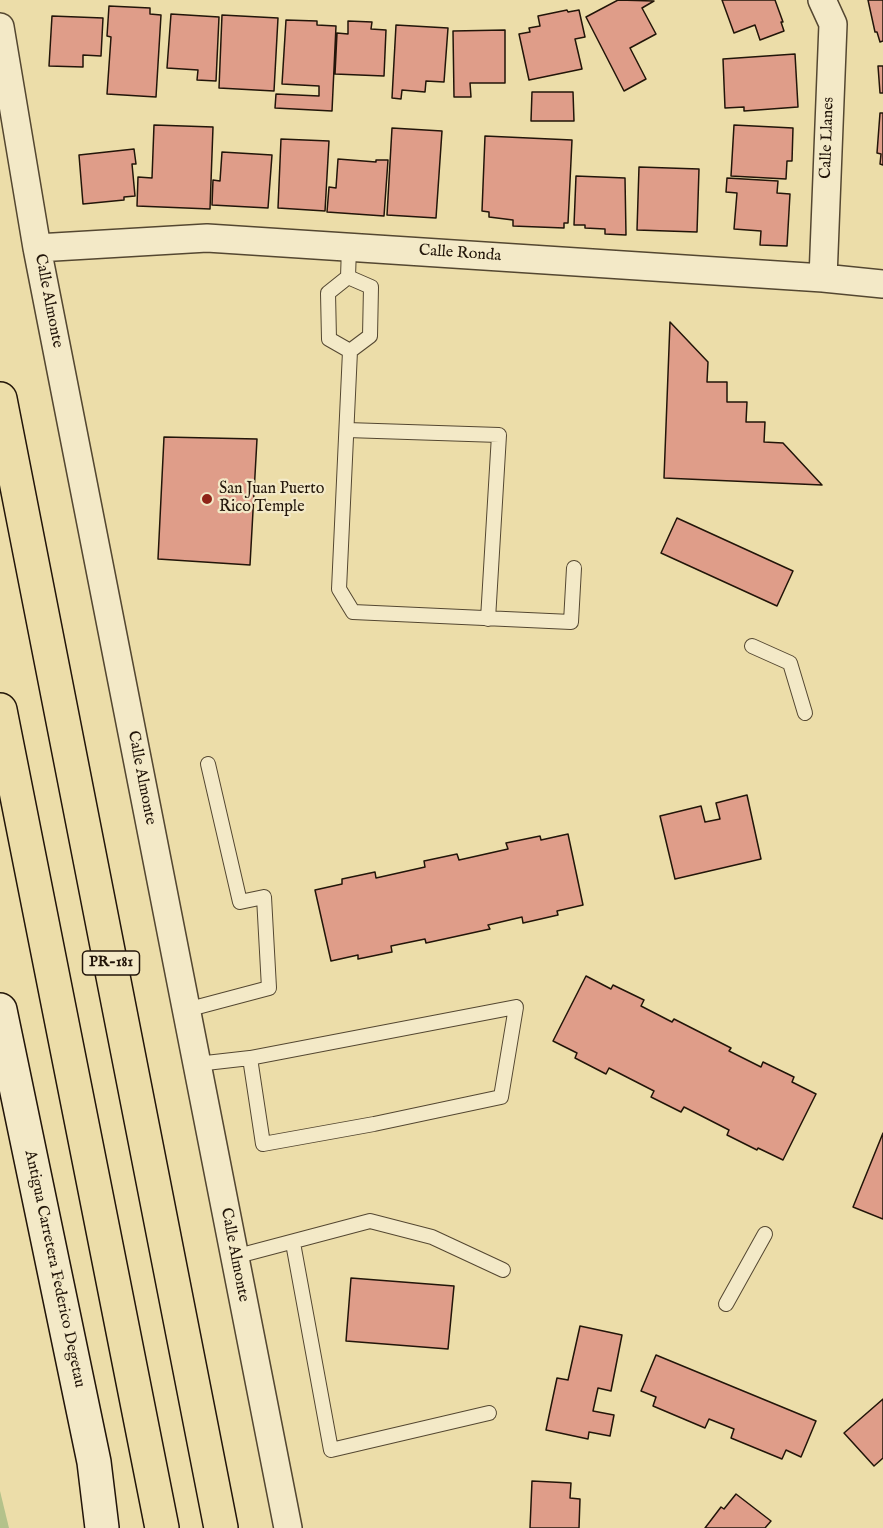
<!DOCTYPE html>
<html>
<head>
<meta charset="utf-8">
<style>
	body { margin:0 }
	canvas { display:block; background:#ecdda9 }
</style>
</head>
<body>
<canvas width="883" height="1528"></canvas>
<script>
const c = document.querySelector('canvas').getContext('2d');
c.lineJoin = 'round';
function fill(path, color) {
  c.fillStyle = color;
  c.fill(path, 'evenodd');
}
function stroke(path, color, width, dash) {
  c.strokeStyle = color;
  c.lineWidth = width;
  c.lineCap = dash ? 'butt' : 'round';
  c.setLineDash(dash || []);
  c.stroke(path);
}
function write(font, color, halo, rows, align = 'center') {
  c.font = font + ' "IM FELL English",serif';
  c.lineWidth = 4.5;
  c.setLineDash([]);
  c.textBaseline = 'middle';
  c.strokeStyle = halo;
  c.fillStyle = color;
  for (const [text, x, y, turn = 0] of rows) {
    c.save();
    c.translate(x, y);
    c.rotate((+turn || 0) * Math.PI / 180);
    c.textAlign = isNaN(turn) ? turn : align;
    if (halo) c.strokeText(text, 0, 0);
    c.fillText(text, 0, 0);
    c.restore();
  }
}
fill(new Path2D(`
	M0,1491L9,1528H0Z`), '#b4c28b');
const building = new Path2D(`
	M618,0L654,1L642,8L656,34L630,48L646,79L624,91L586,17Z
	M722,0H775L783,22H781L784,31L760,40L755,25L734,33Z
	M868,0H883V41L880,42L877,32H875Z
	M109,6L150,8V14L161,15L156,97L107,94L111,37L107,36Z
	M567,10L568,12L579,10L585,37L575,39L582,69L529,80L519,34L530,32L529,28L540,26L538,16Z
	M171,14L219,17L216,81L197,80L198,70L167,68Z
	M222,15L278,18L274,91L219,88Z
	M52,16L103,18L101,56L83,55V67L49,66Z
	M286,20L317,21V25L336,26L332,111L275,108L276,94L319,96V86L282,84Z
	M348,21L372,22L371,29L386,30L384,76L335,74L337,33L348,34Z
	M396,25L448,28L444,82L426,81L425,92L402,90L401,99L392,98Z
	M505,30V83H470L471,97H454L453,31Z
	M795,54L798,107L744,111V107L725,108L723,59Z
	M878,66H883V93H880Z
	M532,92H573L574,121H531Z
	M880,113H883V165L880,164L881,154L877,153Z
	M154,125L213,127L210,209L137,206L138,177L152,178Z
	M734,125L793,128L792,161H787L786,179L731,176Z
	M392,128L442,131L436,218L387,215Z
	M485,136L572,140L568,223H564V228L513,226V220L489,217V212L482,211Z
	M281,139L329,141L325,211L278,208Z
	M134,149L136,164H132L135,196L124,197V200L83,204L79,155Z
	M222,152L272,155L268,208L212,205L213,180L220,181Z
	M338,159L376,162V160H388L384,216L327,212L329,187L336,188Z
	M639,167L699,169L697,232L637,230Z
	M576,176L625,178L626,235L605,234V229L585,228V225H574Z
	M727,178L778,181L777,193L790,194L787,246L760,245L761,231L734,229L737,193L726,192Z
	M670,322L708,362L707,382H727V402H747L746,422H765L764,442L783,443L822,485L664,478Z
	M164,437L257,439L250,565L158,559Z
	M677,518L793,571L777,606L661,553Z
	M747,795L761,859L675,879L660,816L701,806L705,822L720,819L716,803Z
	M568,834L583,905L557,911L558,915L523,923L522,917L488,925L490,929L426,943L425,939L391,946L392,952L358,959V955L331,961L315,890L342,884V879L375,872L376,878L425,867L424,861L457,854L459,860L508,849L506,843L540,836L541,840Z
	M586,976L611,989L613,985L644,1000L641,1006L672,1022L674,1019L731,1048L729,1051L761,1067L763,1062L794,1077L792,1082L816,1094L783,1160L758,1148L757,1150L727,1135L729,1130L684,1107L681,1112L651,1097L654,1091L609,1068L606,1074L575,1058L577,1053L553,1041Z
	M883,1133V1219L853,1207Z
	M351,1278L454,1286L448,1349L346,1341Z
	M580,1326L622,1335L611,1391L598,1388L593,1411L614,1415L610,1436L589,1432L588,1439L546,1430L557,1378L568,1380Z
	M656,1355L816,1421L801,1457L786,1450L782,1459L731,1438L734,1429L709,1419L705,1428L653,1406L656,1397L641,1391Z
	M883,1399V1458L874,1466L844,1433Z
	M532,1481L571,1483L570,1498L580,1499L579,1528H530Z
	M736,1494L771,1521L765,1528H705L721,1507L724,1509Z`);
fill(building, '#df9d89');
stroke(building, '#221509', 1.5);
const lane = new Path2D(`
	M349,247L348,277L328,293L329,339L350,351
	M348,277L371,287L370,336L350,351
	M350,351L339,589L353,612L571,622L574,568
	M347,430L499,435L488,619
	M752,646L790,663L805,713
	M186,1010L269,988L264,897L240,902L208,764
	M197,1064L250,1058L263,1144L374,1124L501,1097L516,1007L250,1058
	M293,1243L331,1450L489,1413
	M234,1257L370,1221L432,1237L503,1270
	M726,1304L765,1234`);
const street = new Path2D(`
	M822,0L833,24L823,278
	M0,27L37,248L288,1528
	M37,248L207,238L823,278L883,284`);
const secondary = new Path2D(`
	M0,1010L94,1462L102,1528`);
const highway = new Path2D(`
	M0,399L221,1528
	M0,710L162,1528`);
stroke(lane, '#544731', 16);
stroke(street, '#544731', 30);
stroke(secondary, '#221509', 36);
stroke(highway, '#221509', 36);
stroke(lane, '#f3e9c7', 14);
stroke(street, '#f3e9c7', 27);
stroke(secondary, '#f3e9c7', 33);
stroke(highway, '#ecdda9', 33);
for (const [x, y, r, color] of [
	[207,499,6,"#8f2418"]
]) {
  const dot = new Path2D();
  dot.arc(x, y, r, 0, 2 * Math.PI);
  c.fillStyle = color;
  c.fill(dot);
  stroke(dot, '#f3e9c7', 2);
}
for (const [x, y, w] of [
	[111,963,57]
]) {
  const box = new Path2D();
  box.roundRect(x - w / 2, y - 12, w, 24, 4.5);
  c.fillStyle = '#f3e9c7';
  c.fill(box);
  stroke(box, '#221509', 1.5);
}
write('bold 15px', '#221509', null, [
	["PR-181",111,963]
]);
write('16px', '#221509', '#f3e9c7', [
	["Calle Llanes",828,138,-88],
	["Calle Ronda",460,254,4],
	["Calle Almonte",48,301,79],
	["Calle Almonte",141,778,79],
	["Calle Almonte",234,1255,79],
	["Antigua Carretera Federico Degetau",54,1269,78]
]);
write('16px', '#221509', '#f3e9c7', [
	["San Juan Puerto",219,490],
	["Rico Temple",219,508]
], 'left');
</script>
</body>
</html>
